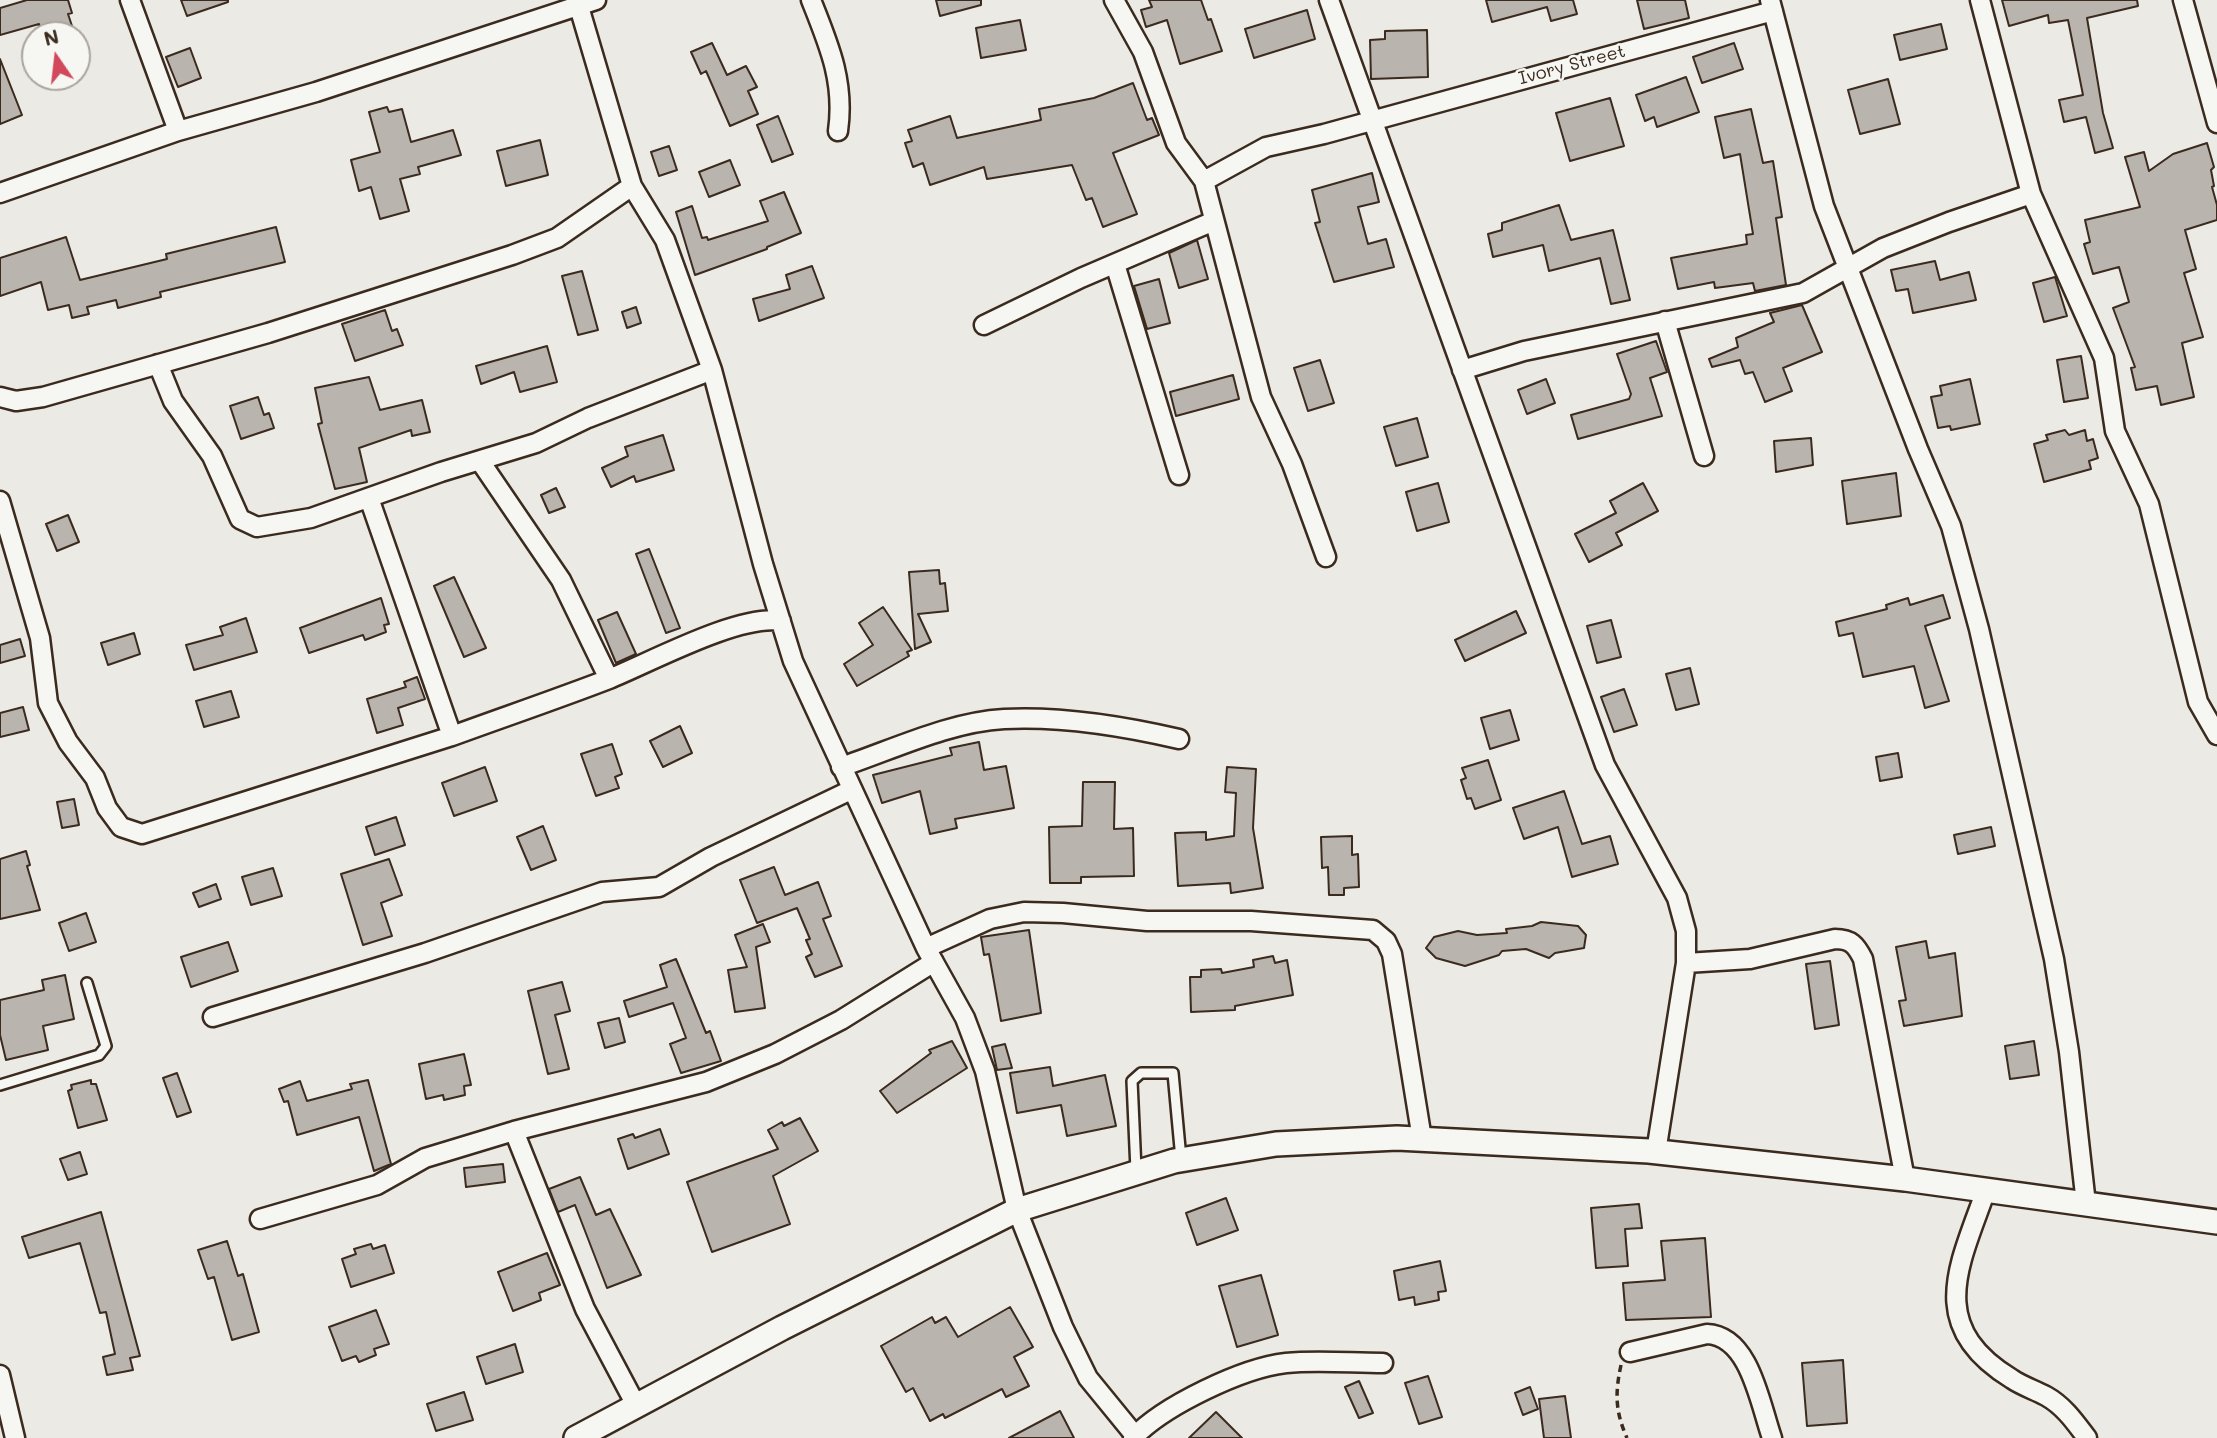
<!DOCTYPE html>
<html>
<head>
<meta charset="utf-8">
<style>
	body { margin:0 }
	#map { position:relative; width:2217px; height:1438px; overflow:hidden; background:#ebeae5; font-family:Mali,sans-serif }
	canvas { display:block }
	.north { position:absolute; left:21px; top:21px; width:70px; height:70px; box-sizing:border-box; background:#f6f6f2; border:2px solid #aba49d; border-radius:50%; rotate:346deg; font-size:19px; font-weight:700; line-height:28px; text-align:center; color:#3b2a1e }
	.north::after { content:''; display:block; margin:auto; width:24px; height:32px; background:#d1495b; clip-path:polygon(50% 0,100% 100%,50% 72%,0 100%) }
</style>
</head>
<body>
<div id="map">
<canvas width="2217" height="1438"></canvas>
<div class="north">N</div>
</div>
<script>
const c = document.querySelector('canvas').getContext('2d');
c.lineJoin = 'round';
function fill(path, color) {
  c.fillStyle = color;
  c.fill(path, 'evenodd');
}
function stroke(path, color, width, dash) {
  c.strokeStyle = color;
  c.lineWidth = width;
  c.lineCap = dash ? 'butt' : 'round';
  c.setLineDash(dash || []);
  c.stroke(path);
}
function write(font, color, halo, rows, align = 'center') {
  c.font = font + ' Mali,sans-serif';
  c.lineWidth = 5;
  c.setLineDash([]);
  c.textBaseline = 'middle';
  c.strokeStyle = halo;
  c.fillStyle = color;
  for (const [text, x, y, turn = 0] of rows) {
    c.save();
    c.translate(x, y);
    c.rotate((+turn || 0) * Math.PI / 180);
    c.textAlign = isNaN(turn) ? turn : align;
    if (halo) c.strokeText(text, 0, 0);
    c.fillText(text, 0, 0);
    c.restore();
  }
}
const building = new Path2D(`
	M27,0H68L72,13L68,14L75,35H42L39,24L0,35V8Z
	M181,0H228V2L187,16Z
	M936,0H981V5L940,16Z
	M1149,0H1201L1208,20L1211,19L1222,51L1180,64L1167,20L1146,27L1141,10L1152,7Z
	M1486,0H1573L1577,14L1551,21L1547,7L1492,22Z
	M1637,0H1685L1689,18L1644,29Z
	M2002,0H2137L2138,6L2087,18L2103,113L2113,148L2095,153L2086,117L2064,122L2059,100L2083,95L2068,20L2049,23L2048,15L2009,26Z
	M1307,10L1315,39L1254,58L1245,29Z
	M1020,20L1026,50L981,58L976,28Z
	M1941,24L1947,49L1900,60L1894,35Z
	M1427,30L1428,77L1371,79L1370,40L1385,39V31Z
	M712,43L727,75L746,66L757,87L748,91L758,114L730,126L706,71L701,74L691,52Z
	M1734,43L1743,69L1702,83L1693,57Z
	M190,48L201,78L178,87L166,57Z
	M0,59L22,115L0,124Z
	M1686,77L1699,112L1657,127L1654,117L1645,121L1636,95Z
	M1888,79L1900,124L1860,134L1848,90Z
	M1133,83L1147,120L1152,118L1159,135L1113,153L1137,214L1103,227L1092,198L1086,200L1072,165L987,179L984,167L930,185L923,163L913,167L905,143L912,141L908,130L950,116L957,138L1041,120L1039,109L1094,98Z
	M1610,98L1624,146L1570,161L1556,113Z
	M387,107L389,112L402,109L411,142L453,130L461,155L418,167L420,174L400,179L409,211L380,219L371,187L359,191L351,160L380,152L369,112Z
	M1751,109L1763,163L1773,161L1782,217L1776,218L1786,285L1755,291L1753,283L1715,288L1714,282L1678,289L1671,258L1747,244L1746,235L1753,234L1740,154L1724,158L1715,117Z
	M778,116L793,154L772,162L757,125Z
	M540,140L548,175L506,186L497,151Z
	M2207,143L2214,167L2211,170L2214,186L2212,187L2217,205V220L2185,230L2196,269L2184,273L2203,337L2182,343L2194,397L2161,405L2157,386L2136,390L2131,368L2135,367L2113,308L2129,302L2119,267L2093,274L2084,244L2090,242L2085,220L2140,207L2125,157L2144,152L2149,171L2173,154Z
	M669,146L677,170L659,176L651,152Z
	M730,160L740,185L709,197L699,172Z
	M1372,173L1379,202L1358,207L1368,244L1386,239L1394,267L1334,282L1315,223L1320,222L1312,190Z
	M784,192L801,233L767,247V249L695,275L676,212L692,206L702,238L707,237L708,240L768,221L760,201Z
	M1559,205L1571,240L1613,230L1630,300L1611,304L1600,258L1549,271L1543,245L1493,257L1488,234L1502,230V223Z
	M276,227L285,262L160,292L161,297L118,308L116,300L87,307L89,314L72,318L69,305L48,310L41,282L0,296V258L66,237L80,280L167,259L166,254Z
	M1197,240L1208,279L1179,288L1169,253Z
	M1935,261L1940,280L1969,272L1976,300L1913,313L1908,289L1896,291L1891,270Z
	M812,266L824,298L759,321L753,299L790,289L786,275Z
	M582,271L598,330L578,335L562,276Z
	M2055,277L2067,316L2044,322L2033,283Z
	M1159,279L1170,323L1147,329L1134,286Z
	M1802,305L1822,352L1783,368L1792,391L1765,402L1753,372L1745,374L1740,360L1712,367L1709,359L1738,347L1736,338L1774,322L1770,313Z
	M636,307L641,323L627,328L622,312Z
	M385,310L392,331L397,329L403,345L355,361L342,324Z
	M1656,341L1667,372L1650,378L1662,416L1578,439L1571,415L1629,399L1631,394L1617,354Z
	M547,346L557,382L520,392L514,372L481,384L476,366Z
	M2081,356L2088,398L2064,402L2057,360Z
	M1320,360L1334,403L1308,411L1294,368Z
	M1233,375L1239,399L1176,416L1170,392Z
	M369,377L380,410L422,400L430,432L412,436L411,430L359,448L367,482L335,489L318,424L322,423L315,388Z
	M1546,379L1555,403L1527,414L1518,390Z
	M1970,379L1980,424L1951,430L1950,426L1938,428L1931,397L1942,395L1940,386Z
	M258,397L264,415L269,413L274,428L241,439L230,406Z
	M1417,418L1428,457L1396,466L1384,427Z
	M2065,430L2069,435L2085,430L2087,441L2093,439L2098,458L2089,461L2091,469L2044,482L2034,444L2048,440L2046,435Z
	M663,435L674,470L636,482L634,476L611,487L602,468L628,456L625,447Z
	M1811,438L1813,465L1776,472L1774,441Z
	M1896,473L1901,516L1847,524L1842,481Z
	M1438,483L1449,522L1417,531L1406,492Z
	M1643,483L1658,511L1616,533L1622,545L1589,562L1575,534L1616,513L1610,501Z
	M556,488L565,507L549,513L541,495Z
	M68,515L79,542L57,551L46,524Z
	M649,549L680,628L666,633L636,554Z
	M939,570L940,584L945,583L948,611L918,614L931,642L915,649L909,572Z
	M454,577L486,648L464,657L434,586Z
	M1943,595L1950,618L1925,626L1949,701L1925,708L1914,666L1863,677L1853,633L1839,636L1836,622L1887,609L1886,605L1908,598L1910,605Z
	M381,598L389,624L384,625L386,632L365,640L363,635L309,653L300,628Z
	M883,607L912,650L907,652L909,656L857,686L844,664L873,645L859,623Z
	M1516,611L1526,633L1465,661L1455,640Z
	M617,612L636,654L616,663L598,620Z
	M246,618L257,652L194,670L186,645L223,635L220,627Z
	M1611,620L1621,657L1597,663L1587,626Z
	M134,633L140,654L108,665L101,643Z
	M20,639L25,656L0,663V645Z
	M1690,668L1699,704L1676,710L1666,674Z
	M417,677L425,699L398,708L403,725L377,733L367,699L406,687L404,682Z
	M1624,689L1637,725L1614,732L1601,697Z
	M231,691L239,717L204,727L196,701Z
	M23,707L29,730L0,737V713Z
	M1510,710L1519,740L1490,749L1481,718Z
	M680,726L692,753L663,767L650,741Z
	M979,742L984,770L1006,766L1014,808L955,819L957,828L930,834L920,791L882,803L873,775L952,755L950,748Z
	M612,744L622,774L615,777L619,788L596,796L581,754Z
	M1898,753L1902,777L1880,781L1876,757Z
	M1488,760L1501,800L1475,809L1471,798L1467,799L1461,780L1466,778L1462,768Z
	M485,767L497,801L454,816L442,783Z
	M1227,767L1256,769L1253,828L1263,888L1231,893L1230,883L1178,886L1175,833L1206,832V840L1234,836L1236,793L1225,792Z
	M1083,782H1115L1114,829L1133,828L1134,876L1081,877V883H1050L1049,827L1082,826Z
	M1564,791L1582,844L1610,836L1618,864L1572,877L1558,827L1524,839L1513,808Z
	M74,799L79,825L62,828L57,802Z
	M396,817L405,845L375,855L366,827Z
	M543,826L556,860L531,870L517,837Z
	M1991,827L1995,846L1958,854L1954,835Z
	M1352,836V855L1358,854L1359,887L1344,888V895H1329L1328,867L1322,868L1321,837Z
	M26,851L30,865L27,866L40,910L0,919V859Z
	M389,859L402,895L381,903L392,936L363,945L341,874Z
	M774,867L785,895L818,882L831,916L823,919L842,966L815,977L806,957L812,954L806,940L810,939L797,908L757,923L740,880Z
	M273,868L282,896L251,905L242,877Z
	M216,884L221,899L199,907L193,893Z
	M86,913L96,942L69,951L59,923Z
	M1541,922L1578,926L1586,935L1584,948L1555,953L1549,958L1526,949L1502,951L1499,955L1465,966L1436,958L1426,948L1434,937L1458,931L1477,935L1507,933L1506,929L1532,926Z
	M763,924L770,942L756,947L765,1008L735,1012L728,970L747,967L735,935Z
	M1029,930L1041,1013L1001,1021L989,954L984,955L981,937Z
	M1926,941L1929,958L1955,953L1962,1016L1904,1026L1899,1001L1906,1000L1896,947Z
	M228,942L238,971L191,987L181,957Z
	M1273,956L1275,963L1287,960L1293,995L1235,1006V1010L1191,1012L1190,977H1201V970L1221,969L1222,973L1254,967L1253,960Z
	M676,959L706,1033L710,1031L721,1061L681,1073L670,1044L686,1038L673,1003L629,1017L624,1001L667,987L660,965Z
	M1830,961L1839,1025L1815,1029L1806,964Z
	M65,975L74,1019L43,1026L48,1050L6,1060L0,1035V1000L44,990L42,980Z
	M562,982L570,1011L555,1015L569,1069L548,1074L528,991Z
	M619,1018L625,1042L605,1048L598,1023Z
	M952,1041L967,1068L897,1113L880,1091L931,1053L929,1050Z
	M2034,1041L2039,1075L2010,1079L2005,1046Z
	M1005,1044L1012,1068L997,1070L992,1047Z
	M464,1054L471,1085L464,1086L465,1095L444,1100L443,1095L426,1099L419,1064Z
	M1050,1067L1053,1086L1105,1075L1116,1126L1067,1136L1061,1105L1017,1113L1010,1073Z
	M177,1073L191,1112L177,1117L163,1078Z
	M91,1080V1084H96L107,1120L78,1128L68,1091L72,1089L71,1085Z
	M368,1080L391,1164L374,1171L359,1117L297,1135L288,1101L284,1102L279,1089L300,1081L307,1101L352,1089L350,1084Z
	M800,1118L818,1151L773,1176L790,1224L712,1252L687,1182L778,1149L768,1130L782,1122L784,1126Z
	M660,1129L669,1154L628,1169L618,1139L633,1134L635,1138Z
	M80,1152L87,1174L68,1180L60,1159Z
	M503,1164L505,1182L466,1187L464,1168Z
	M580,1177L596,1215L610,1209L641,1275L607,1288L575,1205L558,1212L549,1189Z
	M1226,1198L1238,1230L1197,1245L1186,1213Z
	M1639,1204L1642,1228L1625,1229L1628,1266L1596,1268L1591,1208Z
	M101,1212L140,1356L130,1358L133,1370L107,1375L103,1357L115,1354L106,1312L100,1313L80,1243L29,1258L22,1237Z
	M1705,1238L1711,1317L1626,1320L1623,1283L1665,1280L1661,1241Z
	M227,1241L238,1276L243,1274L259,1332L232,1340L214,1277L208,1279L198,1250Z
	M371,1244L373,1249L385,1245L394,1273L351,1287L342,1259L356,1254L354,1249Z
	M547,1253L560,1285L539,1293L541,1300L513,1311L498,1272Z
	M1440,1261L1446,1291L1438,1292L1439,1300L1415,1305L1414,1297L1399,1300L1394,1271Z
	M1261,1275L1278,1335L1237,1347L1219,1286Z
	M1010,1307L1033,1347L1014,1357L1029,1386L1006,1397L1002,1389L945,1418L943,1414L930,1421L913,1388L906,1392L881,1346L932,1317L935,1323L946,1317L958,1337Z
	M376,1310L389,1344L374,1349L376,1355L359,1362L356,1356L342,1361L329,1327Z
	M515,1344L523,1372L486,1384L477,1357Z
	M1843,1360L1847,1423L1807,1426L1802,1363Z
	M1428,1376L1442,1417L1419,1424L1405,1383Z
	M1359,1381L1373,1413L1359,1418L1345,1387Z
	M1530,1387L1538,1409L1523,1415L1515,1393Z
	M464,1392L473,1420L436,1431L427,1404Z
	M1565,1396L1571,1438H1544L1539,1399Z
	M1060,1411L1074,1438H1009Z
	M1216,1412L1242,1438H1189Z`);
fill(building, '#bab4ae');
stroke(building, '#3b2a1e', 2);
const service = new Path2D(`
	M0,1085L99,1055L106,1046L87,983
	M1136,1170L1132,1081L1141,1073H1173L1181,1159`);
const minor = new Path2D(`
	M130,0L178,131
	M577,0L632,186L665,240L712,370L763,564L793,661L926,948L965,1018L985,1071L1017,1210L1063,1327L1088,1378L1137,1438
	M811,0C829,45 845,82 838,131
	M1114,0L1143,52L1176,143L1204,181
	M1329,0L1605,765L1677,898L1686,931V963L1656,1152
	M1770,0L1824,206L1918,449L1951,526L1979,629L2054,959L2069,1052L2086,1204
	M1980,0L2031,194L2104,358L2115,431L2149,504L2198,702L2217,735
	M2183,0L2217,123
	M0,193L178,131L316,92L596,0
	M1115,264L1179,475
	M1665,321L1704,456
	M984,325L1081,278L1214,221
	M158,364L173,401L212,456L240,519L257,527L311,518L441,472L536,443L588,418L712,370
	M1462,370L1524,351L1803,293L1883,248L1949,222L2031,194
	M0,397L16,401L43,397L268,333L512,255L557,238L632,186
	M480,461L561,580L609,679
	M369,498L452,736C504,717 557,699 609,679C651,662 739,614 781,621
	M0,501L40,638L48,703L68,742L95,778L107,808L121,827L142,834L452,736
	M1326,557L1292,464L1261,397L1204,181L1266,147L1324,134L1773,11
	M841,767C892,750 949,722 1004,719C1062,716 1123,726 1179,739
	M926,948L990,919L1024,912L1063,913L1147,921H1251L1373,930L1386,941L1392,954L1422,1139
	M1686,963L1750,959L1835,939C1851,939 1856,945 1863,959L1905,1179
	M213,1017L425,953L602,892L659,887L711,857L851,790
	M514,1131L585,1309L637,1407
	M1986,1190C1959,1266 1925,1326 2012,1379C2022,1386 2035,1390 2046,1396C2064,1406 2075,1422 2087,1438
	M260,1219L377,1185L425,1158L514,1131L706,1082L775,1054L841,1020L934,962
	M1630,1352L1707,1334C1750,1336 1760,1404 1772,1438
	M0,1375L15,1438
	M1133,1438C1163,1406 1242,1368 1286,1363C1317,1360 1351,1363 1383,1363`);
const tertiary = new Path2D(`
	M576,1438L782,1328L1017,1210L1174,1161L1276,1144L1397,1138L1649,1151L1905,1179L2217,1222`);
stroke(service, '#3b2a1e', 14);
stroke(minor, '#3b2a1e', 23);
stroke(tertiary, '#3b2a1e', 28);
stroke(new Path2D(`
	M1621,1365C1615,1393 1615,1411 1627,1438`), '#3b2a1e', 3.5, [7, 5]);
stroke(service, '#f6f6f2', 9);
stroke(minor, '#f6f6f2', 18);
stroke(tertiary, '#f6f6f2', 23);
write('18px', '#3b2a1e', '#f6f6f2', [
	["Ivory Street",1572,65,-15]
]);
</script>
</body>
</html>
